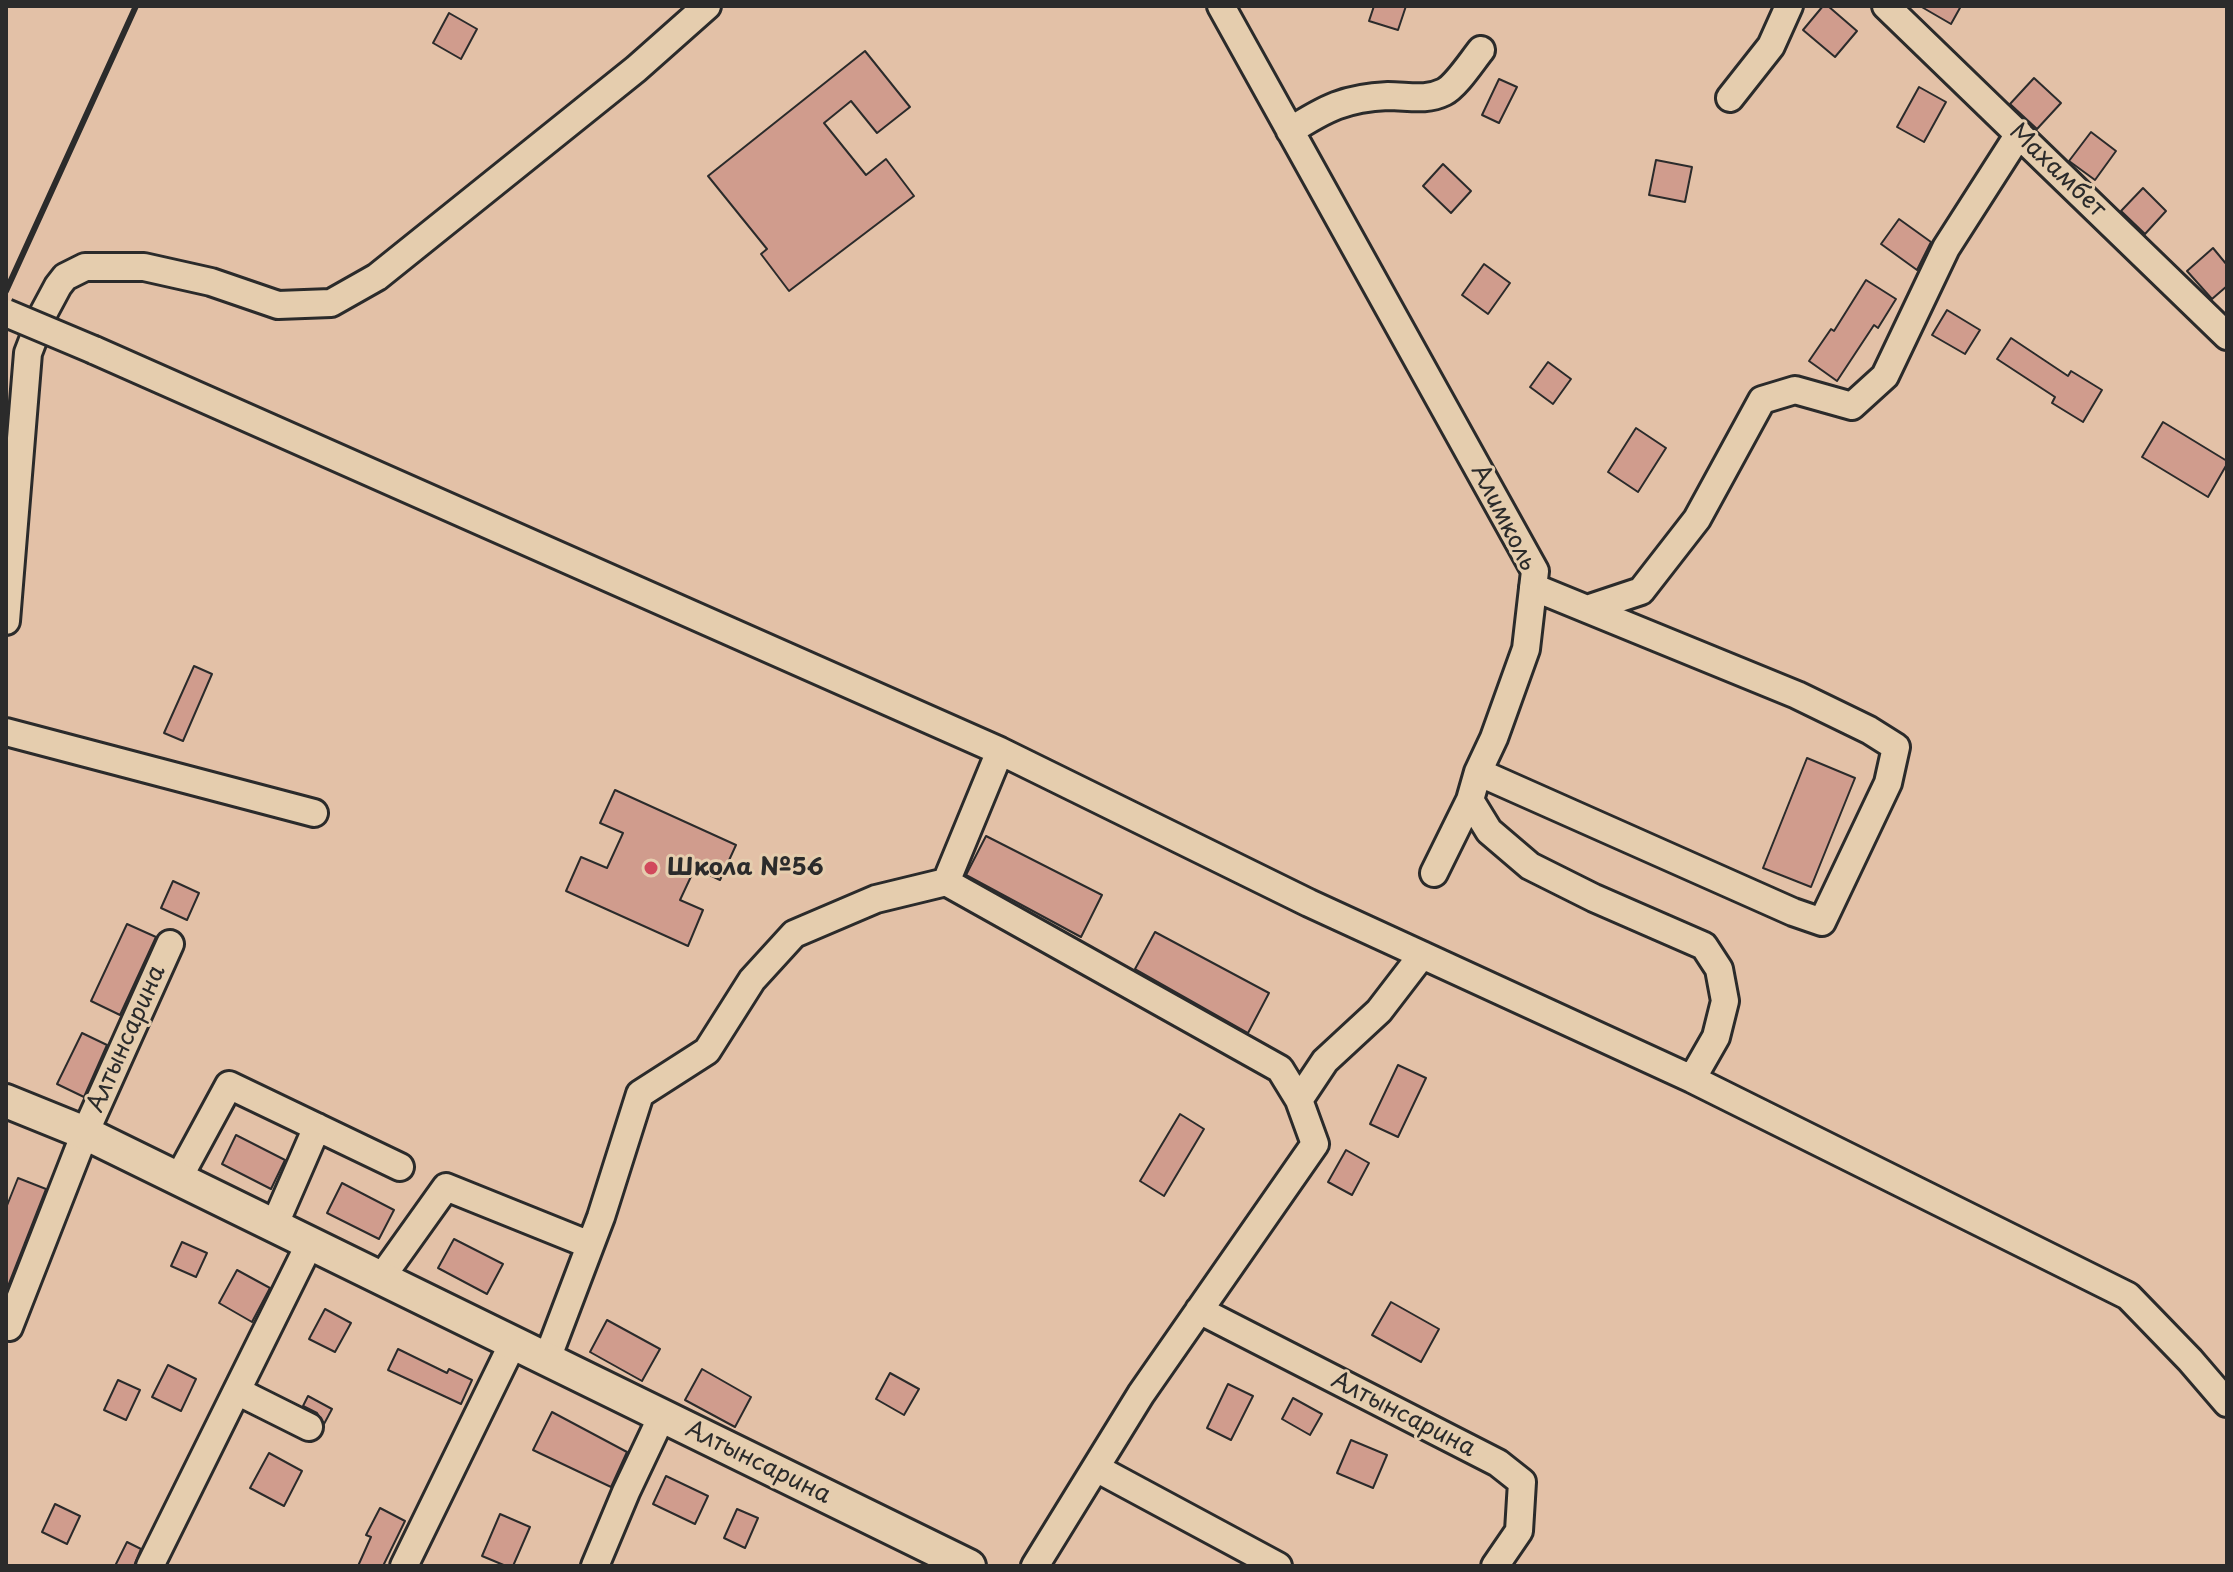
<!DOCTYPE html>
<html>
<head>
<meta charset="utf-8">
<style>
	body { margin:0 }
	#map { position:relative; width:2233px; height:1572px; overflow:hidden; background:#e3c1a7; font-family:"Playpen Sans",sans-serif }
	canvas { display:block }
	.frame { position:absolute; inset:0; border:8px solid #2b2b2b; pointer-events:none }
</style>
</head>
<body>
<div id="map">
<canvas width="2233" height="1572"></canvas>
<div class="frame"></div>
</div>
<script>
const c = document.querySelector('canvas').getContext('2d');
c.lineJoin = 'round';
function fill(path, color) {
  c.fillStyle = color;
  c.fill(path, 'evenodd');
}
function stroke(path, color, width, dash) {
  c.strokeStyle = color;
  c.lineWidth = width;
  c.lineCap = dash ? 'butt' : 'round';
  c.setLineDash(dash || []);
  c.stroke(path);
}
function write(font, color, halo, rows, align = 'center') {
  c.font = font + ' "Playpen Sans",sans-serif';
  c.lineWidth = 6;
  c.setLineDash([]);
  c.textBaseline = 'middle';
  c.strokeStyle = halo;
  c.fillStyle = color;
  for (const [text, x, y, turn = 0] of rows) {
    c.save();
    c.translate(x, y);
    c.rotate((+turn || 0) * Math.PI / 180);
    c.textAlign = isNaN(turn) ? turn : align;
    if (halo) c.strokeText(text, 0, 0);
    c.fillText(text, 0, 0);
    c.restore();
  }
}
const building = new Path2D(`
	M1374,6H1406L1398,30L1369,21Z
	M1823,6H1828L1857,31L1835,57L1803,30Z
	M1920,6H1961L1951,24Z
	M449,13L477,29L461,59L433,43Z
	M865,51L910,107L877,133L851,101L824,123L866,175L886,159L914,196L789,291L761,254L767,249L708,176Z
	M2034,78L2061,103L2037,129L2010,104Z
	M1499,79L1517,87L1499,123L1482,115Z
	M1919,87L1946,102L1924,142L1897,127Z
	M2091,132L2116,151L2095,180L2069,161Z
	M1656,160L1692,167L1685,202L1649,195Z
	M1443,164L1471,191L1451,213L1423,186Z
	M2143,188L2166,211L2145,234L2121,211Z
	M1899,219L1931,242L1917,270L1881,244Z
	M2213,248L2227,265V286L2212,299L2187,271Z
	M1484,264L1510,283L1488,314L1462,295Z
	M1866,280L1896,299L1878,328L1874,325L1837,381L1809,361L1831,329L1834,331Z
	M1947,310L1980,330L1965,354L1932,335Z
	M2011,338L2068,376L2071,371L2102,390L2083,422L2052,403L2055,397L1997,359Z
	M1548,362L1571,379L1553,404L1530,387Z
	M2163,422L2227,461V464L2208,497L2142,457Z
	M1636,428L1666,448L1638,492L1608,472Z
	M194,666L212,674L183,741L164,733Z
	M1807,758L1855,778L1811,887L1763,868Z
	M615,790L736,845L720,880L695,868L680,900L703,910L688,946L566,891L581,857L607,868L623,833L600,823Z
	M986,836L1102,895L1081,937L966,875Z
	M173,881L199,893L187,920L161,908Z
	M127,924L156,937L120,1015L91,1001Z
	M1155,932L1269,993L1248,1033L1135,969Z
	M82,1033L107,1045L84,1097L57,1084Z
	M1398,1065L1426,1078L1398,1137L1370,1124Z
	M1180,1114L1204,1129L1164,1196L1140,1181Z
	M236,1135L285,1160L271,1189L222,1164Z
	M1346,1150L1369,1163L1352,1195L1328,1182Z
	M18,1178L46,1189L6,1291V1208Z
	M342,1183L394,1210L379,1239L327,1213Z
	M454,1239L503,1264L487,1294L438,1268Z
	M182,1242L207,1253L196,1277L171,1266Z
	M237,1270L270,1288L252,1322L219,1303Z
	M1391,1302L1439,1329L1421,1362L1372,1335Z
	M325,1309L351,1323L335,1352L309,1339Z
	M607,1320L660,1349L642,1381L590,1352Z
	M398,1349L447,1373L449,1369L472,1380L461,1404L388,1370Z
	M168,1365L196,1379L181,1411L152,1397Z
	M702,1369L751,1397L735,1427L685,1400Z
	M890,1373L919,1389L904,1415L876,1399Z
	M118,1380L140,1390L126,1420L104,1410Z
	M1228,1384L1253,1396L1231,1440L1207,1428Z
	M308,1396L332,1409L324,1424L317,1413L303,1406Z
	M1293,1398L1322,1414L1310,1435L1282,1419Z
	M552,1412L627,1452L611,1487L533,1450Z
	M1351,1440L1387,1455L1373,1488L1337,1473Z
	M269,1453L302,1471L284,1506L250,1488Z
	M666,1476L708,1496L695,1524L653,1504Z
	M55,1504L80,1516L67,1544L42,1532Z
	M380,1508L405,1521L383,1566H358L371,1537L366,1535Z
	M737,1509L758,1518L745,1548L724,1538Z
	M500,1514L530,1527L513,1566H506L482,1556Z
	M127,1542L141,1549L134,1566H115Z`);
fill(building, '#d09c8d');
stroke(building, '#2b2b2b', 2);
const minor = new Path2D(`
	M1221,6L1535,571L1526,649L1494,738L1478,772L1470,800L1489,831L1530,866L1594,898L1704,946L1719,969L1725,1001L1716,1037L1692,1079
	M1886,6L2227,336
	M1730,98L1771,46L1789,6
	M1290,131C1326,108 1345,98 1388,96C1408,96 1426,101 1444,92C1456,86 1472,61 1481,50
	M94,350L1000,751L1309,903L1692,1079L2128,1296L2190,1360L2227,1403
	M1587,609L1641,591L1697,519L1762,400L1795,390L1852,406L1885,376L1946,248L2019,134
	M6,621L28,353L43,314L58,286L65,277L85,267H144L211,282L278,305L331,303L377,277L636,69L707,6
	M6,732L314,813
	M1478,772L1793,912L1822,922L1888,783L1896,747L1869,730L1797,695L1533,587
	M1434,873L1470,800
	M946,882L1000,751
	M178,1179L229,1085L400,1167
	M274,1226L317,1127
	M381,1278L446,1187L590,1245
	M1199,1310L1498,1463L1522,1482L1519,1531L1495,1566
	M6,1325L9,1327L85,1133L170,944
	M547,1359L601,1217L640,1094L707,1051L752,980L794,934L876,899L946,882L1280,1069L1299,1100
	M237,1391L309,1427
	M1096,1468L1278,1566
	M150,1566L310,1243
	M404,1566L513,1343
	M595,1566L626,1492L662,1416
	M1035,1566L1141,1394L1315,1144L1299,1100L1325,1061L1379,1011L1422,955`);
const major = new Path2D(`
	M6,1101L85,1133L969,1566`);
stroke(minor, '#2b2b2b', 32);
stroke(major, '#2b2b2b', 38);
stroke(minor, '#e5cdae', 26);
stroke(major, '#e5cdae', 32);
stroke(new Path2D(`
	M6,291L136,6`), '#2b2b2b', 6);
const minorBridge = new Path2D(`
	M6,313L94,350`);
stroke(minorBridge, '#2b2b2b', 32, []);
stroke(minorBridge, '#e5cdae', 26);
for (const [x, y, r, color] of [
	[651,868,8,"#d1495b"]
]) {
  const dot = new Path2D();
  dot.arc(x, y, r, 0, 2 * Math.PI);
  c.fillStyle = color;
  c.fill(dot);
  stroke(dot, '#e5cdae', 3);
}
write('24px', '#2b2b2b', '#e5cdae', [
	["Махамбет",2057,171,44],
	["Алимколь",1503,518,63],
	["Алтынсарина",127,1039,-66],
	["Алтынсарина",1403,1415,27],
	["Алтынсарина",758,1463,26]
]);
write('bold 24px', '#2b2b2b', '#e5cdae', [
	["Школа №56",667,868]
], 'left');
</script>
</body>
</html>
